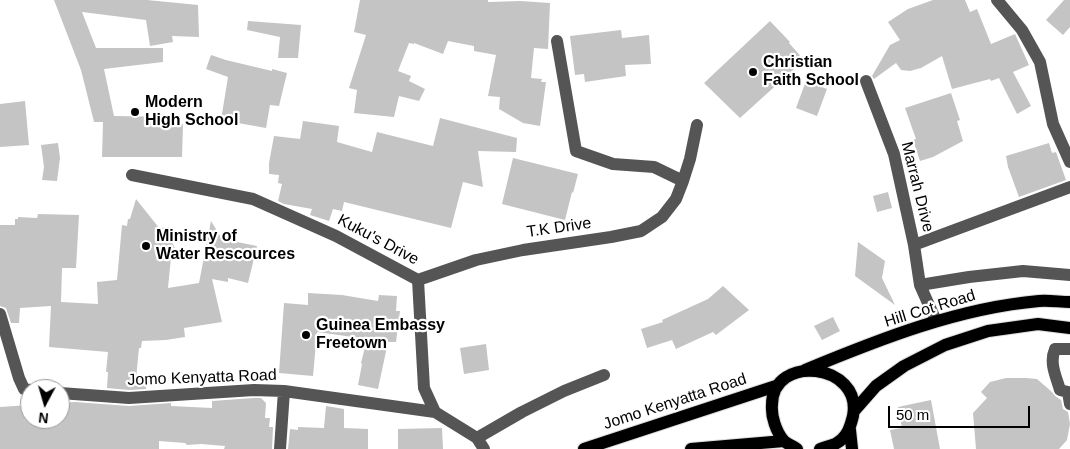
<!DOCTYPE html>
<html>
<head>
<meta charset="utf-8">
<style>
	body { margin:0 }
	#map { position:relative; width:1070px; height:449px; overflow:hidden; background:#fff; font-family:Arial,sans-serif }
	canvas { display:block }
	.north { position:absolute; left:20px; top:379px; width:50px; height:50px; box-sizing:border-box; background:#fff; border:1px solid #999; border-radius:50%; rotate:186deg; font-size:14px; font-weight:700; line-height:20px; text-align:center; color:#000 }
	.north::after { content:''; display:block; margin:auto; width:18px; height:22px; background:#000; clip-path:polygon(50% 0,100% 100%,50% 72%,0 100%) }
	.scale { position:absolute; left:888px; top:406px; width:142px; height:22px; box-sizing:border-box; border:2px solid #000; border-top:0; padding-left:6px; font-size:15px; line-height:18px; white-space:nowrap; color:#000; -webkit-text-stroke:4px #fff; paint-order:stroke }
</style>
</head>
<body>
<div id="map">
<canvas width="1070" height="449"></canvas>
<div class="north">N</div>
<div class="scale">50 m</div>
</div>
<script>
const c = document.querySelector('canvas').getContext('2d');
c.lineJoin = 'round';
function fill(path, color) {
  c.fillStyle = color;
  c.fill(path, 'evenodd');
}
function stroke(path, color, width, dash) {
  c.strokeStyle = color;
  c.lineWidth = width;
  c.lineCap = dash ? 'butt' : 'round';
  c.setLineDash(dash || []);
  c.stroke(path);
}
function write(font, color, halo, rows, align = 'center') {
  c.font = font + ' Arial,sans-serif';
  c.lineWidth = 4.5;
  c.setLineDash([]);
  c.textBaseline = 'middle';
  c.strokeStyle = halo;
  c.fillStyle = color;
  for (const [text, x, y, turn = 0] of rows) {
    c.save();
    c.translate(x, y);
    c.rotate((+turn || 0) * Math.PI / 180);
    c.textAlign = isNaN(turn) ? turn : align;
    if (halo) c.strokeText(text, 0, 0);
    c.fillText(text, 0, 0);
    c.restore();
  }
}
fill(new Path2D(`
	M54,0H147L198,5L199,37L172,36L173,42L150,46L146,20L82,12L96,48H163V62L104,69L114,116L179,117L178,124H183L182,157H102L103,122H94L81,70Z
	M360,0H488V2L520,1L550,3L548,49L534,48L531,78L542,79L541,82H546L540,126L523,123L499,109L500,97L488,96L496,55L474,51V46L448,41L443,54L414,43V44L409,43L398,71L411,76L409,81L425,89L419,101L399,96L394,117L354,113L357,90L349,88L366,35L354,32Z
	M933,0H965L970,12L977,9L991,44L1015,34L1029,65L1013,72L1031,106L1017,114L999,78L991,81L990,79L952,89L942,56L921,68L910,71L901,70L896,63L874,79L872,76L890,45L900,40L888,22L908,9Z
	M1064,0H1070V27L1063,35L1046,20Z
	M248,21L301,25L298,58H278L280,37L247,30Z
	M770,21L790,42L789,43L804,60L740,118L704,83Z
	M621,30L622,38L649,35L651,64L625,65L626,76L585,82L584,74L575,75L570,36Z
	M211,55L226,60L272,71V69L287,73L279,106L270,105L266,128L221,120L228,77L206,69Z
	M806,81L827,89L817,116L796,108Z
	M951,93L960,120L957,121L963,141L933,157L920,161L913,140L916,139L905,108Z
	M25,101L29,145L0,147V104Z
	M440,118L517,138L516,152L478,151L483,187L463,182L451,228L344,202L342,211L333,209L329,221L310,215L312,209L284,204L278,201L282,184L278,183L279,175L269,174V163L274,136L300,139L303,121L339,126L337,142L372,152L377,132L433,146Z
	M58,143L60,158L57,181L42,180L44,167L41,145Z
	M1049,143L1052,153L1056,152L1066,180L1019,197L1008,167L1006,156Z
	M513,158L578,174L573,193L572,192L565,220L502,204Z
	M888,192L892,208L877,212L873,196Z
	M136,199L160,229L164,227L176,250L171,257L168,288L199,283L211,221L222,239L257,246L248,283L228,278V282L212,279L222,322L184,328L185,337L166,340L142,341L141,348H139L136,379L145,378L146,389L129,390L107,388L108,372H106L108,352L49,347L51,306L20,308L19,323H11L6,308L0,306V225H15V219H18V217L37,218L38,214L79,215L76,268H62L61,302L98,304L97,282L117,280L122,225L127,226L128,219H130Z
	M858,242L885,261L882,278L895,305L855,276Z
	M723,286L749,310L716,335L713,332L676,349L672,340L647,348L641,329L663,322L662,320L708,299Z
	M308,293L342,295L378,301L379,295L397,296L396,311H400L396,342H388L378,389L358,385L362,364L361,363L367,339L317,332L313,376L279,373L284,303L308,305Z
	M833,317L840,331L822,340L814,326Z
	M486,344L489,370L464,374L460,348Z
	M1006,378H1026L1037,379L1052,392L1055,396L1061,400L1063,409L1068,412L1070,424L1067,440L1059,449H976L973,413L987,398L981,392L990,382Z
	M254,398H261L266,403L265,418H270L269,427H273L272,449H224L225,446L201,444L187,445L185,443L159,441V449H0V407L30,405V419H60V403L75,402L129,406L171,403V406L212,408V401Z
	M931,400L940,449H894L890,430L902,428L898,407Z
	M326,406L344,409V428L368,429V449H288L290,429L298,430V427L324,428Z
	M442,428L443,449H398V429Z`), '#c4c4c4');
const major = new Path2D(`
	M805,370C880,339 958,308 1039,301C1049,300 1060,302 1070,302
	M854,411L876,386L904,366L945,345L988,331L1038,324L1070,328
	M850,430L852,449
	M584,449L776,386
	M691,449L784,441
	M797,449C793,446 787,444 784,441C776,432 771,416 772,405C772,353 863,363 853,416C850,428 847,438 835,444C830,446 825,447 820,449`);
stroke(major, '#dbdbdb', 14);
stroke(new Path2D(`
	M997,0L1022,30L1040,62L1053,124L1070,162
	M557,41L576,151L613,164L654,167L683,181
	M866,81L894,154L914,245L920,285L936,321
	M132,175L253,199L336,236L418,280L424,388L435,412L477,438L484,449
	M914,245L1070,187
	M418,280L476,260L523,250L611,237L641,231L662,217L676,199L683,181L690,159L697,125
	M920,285L969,277L1023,271L1070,275
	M0,314L19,378L24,389L30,390
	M1070,349H1055C1049,363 1056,376 1060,390L1068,392L1070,404
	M60,393L129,398L254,390L284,391L435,412
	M477,438L522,412L564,391L604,375
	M280,449L284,391`), '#555', 12);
stroke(major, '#000', 12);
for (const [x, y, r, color] of [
	[753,72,5,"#000"],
	[135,112,5,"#000"],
	[146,246,5,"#000"],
	[306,335,5,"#000"]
]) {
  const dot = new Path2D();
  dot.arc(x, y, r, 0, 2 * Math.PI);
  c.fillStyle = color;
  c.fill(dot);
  stroke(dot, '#fff', 2);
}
write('bold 16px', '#000', '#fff', [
	["Christian",763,63],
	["Faith School",763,81],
	["Modern",145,103],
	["High School",145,121],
	["Ministry of",156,237],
	["Water Rescources",156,255],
	["Guinea Embassy",316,326],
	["Freetown",316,344]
], 'left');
write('16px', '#000', '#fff', [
	["Marrah Drive",917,187,76],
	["T.K Drive",559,228,-8],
	["Kuku's Drive",378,240,28],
	["Hill Cot Road",930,309,-17],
	["Jomo Kenyatta Road",202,378,-2],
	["Jomo Kenyatta Road",675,402,-18]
]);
</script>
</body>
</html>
